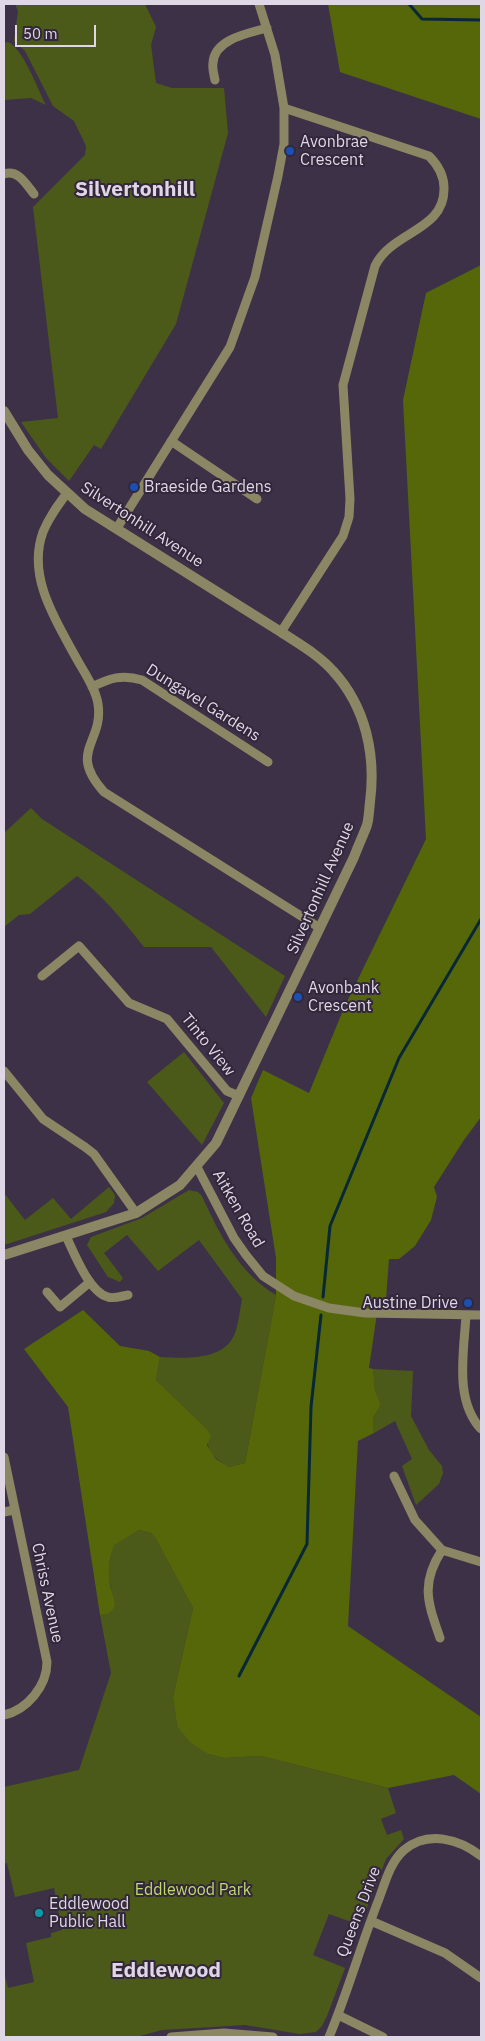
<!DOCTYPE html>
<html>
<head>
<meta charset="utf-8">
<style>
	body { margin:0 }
	#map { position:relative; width:485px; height:2041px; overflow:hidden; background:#3d3147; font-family:"IBM Plex Sans",sans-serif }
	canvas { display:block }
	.frame { position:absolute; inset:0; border:5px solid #dfd7e5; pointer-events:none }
	.scale { position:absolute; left:15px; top:25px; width:81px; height:22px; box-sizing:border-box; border:2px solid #dfd7e5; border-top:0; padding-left:6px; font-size:15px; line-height:18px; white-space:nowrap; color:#dfd7e5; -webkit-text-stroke:4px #33273c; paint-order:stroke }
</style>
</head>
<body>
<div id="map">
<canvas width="485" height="2041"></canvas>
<div class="frame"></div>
<div class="scale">50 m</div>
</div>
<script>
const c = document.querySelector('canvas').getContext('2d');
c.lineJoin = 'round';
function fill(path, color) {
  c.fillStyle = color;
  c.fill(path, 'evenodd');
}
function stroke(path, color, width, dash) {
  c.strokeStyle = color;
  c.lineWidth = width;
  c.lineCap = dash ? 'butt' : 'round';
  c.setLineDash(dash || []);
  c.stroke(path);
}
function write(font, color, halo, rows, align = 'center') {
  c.font = font + ' "IBM Plex Sans",sans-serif';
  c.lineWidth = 4;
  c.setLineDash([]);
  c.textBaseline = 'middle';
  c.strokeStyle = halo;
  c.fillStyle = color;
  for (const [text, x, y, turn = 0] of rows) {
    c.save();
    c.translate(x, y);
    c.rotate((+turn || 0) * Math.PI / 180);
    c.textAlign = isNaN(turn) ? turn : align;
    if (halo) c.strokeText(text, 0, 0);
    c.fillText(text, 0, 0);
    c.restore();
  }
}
fill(new Path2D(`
	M15,4H145L156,27L151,45L156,83L172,88H224L228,133L176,324L101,449L94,445L69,481L46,458L21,422L58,418L33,207L85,155L86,146L74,121L53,106L25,51L14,41L18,11Z
	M8,42C23,48 38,90 46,105L31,98L4,100V43Z
	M31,808L42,819L285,976L266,1017L211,947H144C123,921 104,896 77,876L30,914L19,915L4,927V833Z
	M184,1052L224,1103L202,1145L147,1082Z
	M109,1187L115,1195L114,1203L106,1212L4,1245V1193L25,1220L53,1198L71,1219Z
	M189,1190L198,1192L202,1196C219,1234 239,1273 276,1295L245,1463L229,1467C210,1456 207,1449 206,1428L156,1380L160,1357C185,1358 227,1362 236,1330C239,1320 240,1309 242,1299L199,1240L158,1271L127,1235L104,1253L123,1278L120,1282L108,1277L87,1245L91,1237L142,1218Z
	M373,1369L413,1371L411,1416L429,1450L442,1466L443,1473L439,1484L416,1505L402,1466L412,1459L395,1421L374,1433L373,1418L381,1405L375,1390Z
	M139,1530L151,1533L156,1539L193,1608L173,1697L177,1726L208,1754L224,1758L261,1756L388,1788L396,1813L381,1819L387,1835L401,1830L404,1839L386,1859L360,1925L329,1914L313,1955L345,1968L327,2016L322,2026L316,2032L300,2034L245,2025L162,2030L136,2037H4V1972L8,1988L34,1982L26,1943L51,1937V1933L62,1930L54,1888L15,1897L7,1863L4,1864V1787L79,1770L111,1673L100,1615C106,1614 111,1614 114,1608C117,1603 113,1594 111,1588C107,1572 109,1560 114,1544Z`), '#4c5a19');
fill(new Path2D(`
	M328,4H481V119L340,72Z
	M481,265V1117L464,1140L434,1187L437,1197L431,1220L415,1246L399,1259H389L385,1313H377L369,1368L373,1369L375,1390L381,1405L373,1418L374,1433L358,1441L348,1626L481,1717V1794L454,1775L388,1788L261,1756L224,1758L208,1754L190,1742L177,1726L173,1697L193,1608L156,1539L151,1533L139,1530L114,1545C109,1560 107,1572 111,1589C113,1594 117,1603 114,1608C111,1614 106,1614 100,1615L68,1407L24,1349L83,1310L120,1346L149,1351L160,1357L156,1380L206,1428L211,1436L207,1445L216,1459L229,1467L245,1463L276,1295V1258L251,1098L263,1070L309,1093L344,1008L426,839L403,400L426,293Z`), '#556709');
stroke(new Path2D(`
	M409,4L422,19L481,20
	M323,1297L330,1226L399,1058L481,919
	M239,1676L307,1544L311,1407L321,1315`), '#082836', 3);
stroke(new Path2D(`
	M215,80C214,75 212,69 213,63C214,39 249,33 267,28
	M4,174C18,169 26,184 34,194
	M171,441L257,499
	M67,493C58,505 49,517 43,532C26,578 58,624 79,663C86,675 96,690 98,704C104,743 67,751 104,792L320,928
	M117,528L230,347L255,277L278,176L284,144V108L275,55L259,4
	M281,632L343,536L349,517L350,499L343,385L375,266C392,231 445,231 444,188C444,175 438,165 429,156L284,108
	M92,687C110,678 122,674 142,680L268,762
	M42,976L79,946L129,1003L167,1019L227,1091L239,1096
	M4,1071L43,1119L85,1147L94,1154L136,1213
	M197,1167L234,1238L246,1255L263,1276L294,1296L329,1308L365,1313L481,1315
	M66,1236C74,1253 89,1292 108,1297C113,1299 122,1296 128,1295
	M47,1292L60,1307L90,1282
	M466,1315C464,1352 454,1400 481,1429
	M4,1457L47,1662C47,1686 27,1710 4,1715
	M394,1476L415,1520L442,1550L481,1562
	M4,1512L14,1510
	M440,1638C428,1603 420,1584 442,1550
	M371,1921L445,1953L481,1978
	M338,2015L383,2037
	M171,2037L224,2033L273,2037
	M329,2037C347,1994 360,1948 377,1904C384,1887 389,1863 404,1850C428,1830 459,1839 481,1856`), '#8b8663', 9);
stroke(new Path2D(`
	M4,411L28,450L48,475L85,509L281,632C299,644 319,655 333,671C366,707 376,755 370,802C369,810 369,818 367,825C363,836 358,846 354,857L216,1143L180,1185L136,1213L4,1255`), '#8b8663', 10);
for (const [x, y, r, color] of [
	[290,151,5,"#1a4fb4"],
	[134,487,5,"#1a4fb4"],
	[298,997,5,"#1a4fb4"],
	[468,1303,5,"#1a4fb4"],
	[39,1913,5,"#0f9aa8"]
]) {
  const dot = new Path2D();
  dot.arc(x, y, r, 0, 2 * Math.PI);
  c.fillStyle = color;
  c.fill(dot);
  stroke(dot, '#33273c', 2);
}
write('16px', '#dfd7e5', '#33273c', [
	["Avonbrae",300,142],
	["Crescent",300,160],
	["Braeside Gardens",144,487],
	["Avonbank",308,988],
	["Crescent",308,1006],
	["Austine Drive",458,1303,"right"],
	["Eddlewood",49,1904],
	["Public Hall",49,1922]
], 'left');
write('16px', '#dfd7e5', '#33273c', [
	["Silvertonhill Avenue",142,525,33],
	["Dungavel Gardens",203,703,32],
	["Silvertonhill Avenue",321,888,-66],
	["Tinto View",208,1045,51],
	["Aitken Road",238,1209,60],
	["Chriss Avenue",47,1593,78],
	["Queens Drive",359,1912,-69]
]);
write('16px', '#beda6a', '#33273c', [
	["Eddlewood Park",193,1890]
]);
write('bold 21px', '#dfd7e5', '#33273c', [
	["Silvertonhill",135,190],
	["Eddlewood",166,1971]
]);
</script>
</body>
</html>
